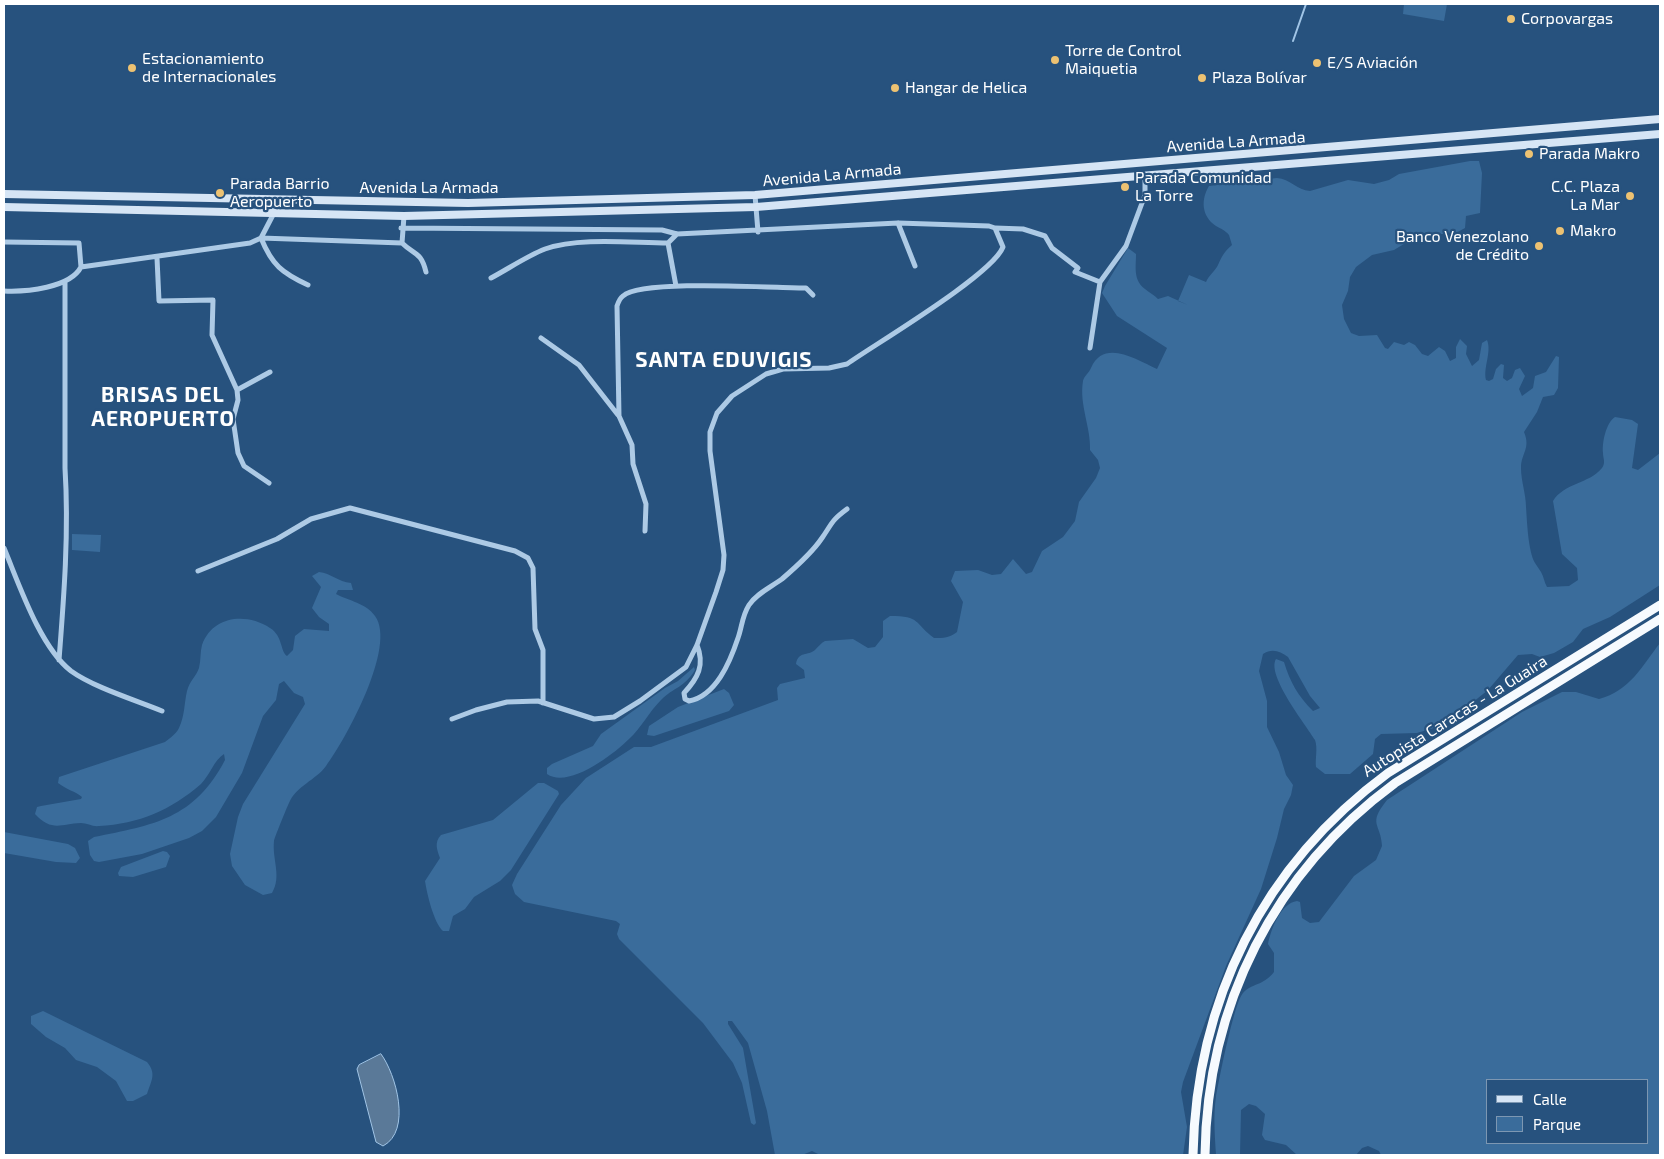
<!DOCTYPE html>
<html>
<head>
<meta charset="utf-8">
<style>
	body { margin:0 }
	#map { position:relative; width:1664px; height:1159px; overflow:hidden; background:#27527e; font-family:"Exo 2",sans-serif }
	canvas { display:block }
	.frame { position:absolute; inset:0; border:5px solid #fff; pointer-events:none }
	.legend { position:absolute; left:1486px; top:1079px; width:162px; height:65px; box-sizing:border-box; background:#27527e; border:1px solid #7d97b2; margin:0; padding:6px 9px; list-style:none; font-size:15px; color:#fff }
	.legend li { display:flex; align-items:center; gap:10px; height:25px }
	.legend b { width:25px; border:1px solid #7d97b2 }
</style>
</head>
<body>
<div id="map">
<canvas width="1664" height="1159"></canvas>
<div class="frame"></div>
<ul class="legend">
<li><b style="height:6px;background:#d6e5f5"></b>Calle</li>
<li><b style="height:14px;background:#3a6c9b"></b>Parque</li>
</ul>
</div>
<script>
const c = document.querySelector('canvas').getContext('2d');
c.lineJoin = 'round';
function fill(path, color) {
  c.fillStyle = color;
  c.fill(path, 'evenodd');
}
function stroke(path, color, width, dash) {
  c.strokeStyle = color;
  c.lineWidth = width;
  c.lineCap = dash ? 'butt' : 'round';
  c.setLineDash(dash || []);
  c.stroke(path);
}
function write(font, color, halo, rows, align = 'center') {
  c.font = font + ' "Exo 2",sans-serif';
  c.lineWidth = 4.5;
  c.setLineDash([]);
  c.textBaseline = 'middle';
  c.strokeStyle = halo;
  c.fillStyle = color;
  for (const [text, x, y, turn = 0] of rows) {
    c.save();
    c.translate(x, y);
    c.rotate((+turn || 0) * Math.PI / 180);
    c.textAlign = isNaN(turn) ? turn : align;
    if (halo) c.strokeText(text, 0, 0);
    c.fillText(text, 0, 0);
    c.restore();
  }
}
fill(new Path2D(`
	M1404,4H1447L1444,21L1403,14Z
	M1470,161H1479L1482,173L1480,213L1466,216L1465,228L1454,234H1428L1417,236L1394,250L1372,255L1356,267L1350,277L1348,291L1342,305L1344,319L1351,333L1359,336L1377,335L1385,348L1388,349L1394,342L1404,345L1409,342L1415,345L1422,354L1428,356L1439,347L1445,351L1450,361L1456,358V347L1460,339L1467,346L1466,354L1472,366L1479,360L1482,343L1487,340C1492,352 1483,367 1486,380L1489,381L1493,379L1496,369L1501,364L1504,365L1503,378L1507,381L1512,378L1515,370L1520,368L1525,376L1519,389L1522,396L1533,388L1535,376L1546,372L1556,356L1559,357L1558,388L1554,395L1543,397L1537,412L1524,432C1531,449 1521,453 1521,468C1521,481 1526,494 1526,507C1527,520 1528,551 1535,563C1537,566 1539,569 1541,572C1544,577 1544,582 1547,587L1569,586L1578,580L1577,568L1562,554L1553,501C1564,483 1589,484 1602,468C1606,462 1603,459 1603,453C1602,442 1606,423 1615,417L1632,420L1638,424L1632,468L1638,470L1660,453V585L1610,617L1583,629L1573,642L1554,653L1540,657L1532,654L1518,655L1488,690L1452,719L1437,727L1417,733L1381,734L1375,739L1373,754L1350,774H1325L1316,767C1315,759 1318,748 1315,740C1306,725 1266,675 1276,659L1284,662C1290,682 1298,696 1313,711L1320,708L1310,696L1288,657C1280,651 1272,648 1263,654L1259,671L1267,701V727L1279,752L1286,775L1293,785L1291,795L1284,809L1277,838L1261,889L1226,966L1183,1082L1181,1092L1187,1127L1183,1155H820L812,1151L802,1155H775L767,1111L748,1043L732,1021H728V1024L743,1048L756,1123L754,1125L751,1123L742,1083L733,1063L703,1023L619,939L617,934L620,924L616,921L524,902L515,894L512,885L517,874L561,805L586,778L634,747H651L778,700L777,688L780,684L805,678L804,670L796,664C798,651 808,656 815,650C818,647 821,643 825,641L853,639L868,648L875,647L883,637V621L890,616C921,616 914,623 934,638C944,638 949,638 957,632L963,602L951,581L955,571L978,570L992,575L1001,574L1013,559L1026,574L1032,572L1042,551L1063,537L1075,521L1079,502L1096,478L1100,468L1098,460L1090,450C1091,427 1079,405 1083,381C1084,376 1089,373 1091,368C1104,338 1137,360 1157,369L1167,348L1117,316L1102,293L1105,286L1128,248L1136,254C1136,267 1133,280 1145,289C1150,293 1154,295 1158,299L1168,296L1188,305L1178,301L1189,275L1206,282C1209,275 1215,271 1218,265C1222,256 1224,252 1232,245L1229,235C1225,230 1221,229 1216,226C1201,216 1201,199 1209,186L1277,178C1290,179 1297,190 1310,191L1348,180L1374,184L1389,180L1399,174Z
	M72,534L101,535L100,552L72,550Z
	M319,572C331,573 338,582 351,583L353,590H338L336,594C349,601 366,603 375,616C397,646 346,739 326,766C316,780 296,786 289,803C287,807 274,839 274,841C272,860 282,876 272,893L263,895L245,885L232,866L230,854L238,817L243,804L305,704L303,697L294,693L284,681L279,684L276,700L263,716L242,773L216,817L202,831L189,838L142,854L99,862L94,861L90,855L88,841L94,837C154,825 194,819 225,760L224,754C214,760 210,775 201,784C171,810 139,824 99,826C93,827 87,823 81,823C60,824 52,832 35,814L37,807L41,806L81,799L82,797C75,791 67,790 58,783L59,777L165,742C170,738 176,734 179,728C185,715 184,704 187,691C190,680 196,677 199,668C201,660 200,652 202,645C213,615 247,613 270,628C283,636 280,651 287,656L293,650L295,636L304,629L329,631V624L319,617L312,608L321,587L312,576Z
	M1660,643V1155H1381L1379,1151L1368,1146L1362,1148L1356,1155H1297L1286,1145L1265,1140L1262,1135L1265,1114L1256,1106L1249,1104L1241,1110L1240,1155H1216C1215,1137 1213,1116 1216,1097C1219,1080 1234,1003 1243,993C1252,983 1263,986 1274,972V953L1268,944C1271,929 1281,903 1297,901L1300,902L1302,918L1310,923L1319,922L1354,876L1376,860L1382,846C1381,823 1367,825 1387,800L1522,712L1562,692H1576L1599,699C1630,691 1642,666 1660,643ZM1488,1080H1648V1143H1488Z
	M694,667L695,670C684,688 674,687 661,700C649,712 641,728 629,739C613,755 568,789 547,774V768L552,764L593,746L601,734L665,688L678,681Z
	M724,689L729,693L734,705L729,711L654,736L647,735L649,726L678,707Z
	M538,783H544L558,791L559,794L511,870L500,881L474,897L465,909L453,916L449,931H443C434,923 427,894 425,881L440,858C437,850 434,842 441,835L493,820Z
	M4,832L68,844L75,848L80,858L76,863L56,862L4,853Z
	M163,851L167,852L170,856L166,867L133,877L119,876L118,873L121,867Z
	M43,1011L147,1062C157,1074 151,1081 147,1094L133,1101H127L116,1081L97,1067L76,1060L65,1048L46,1037L31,1024V1016Z`), '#3a6c9b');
const water = new Path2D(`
	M381,1054C396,1074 412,1131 383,1146L376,1142L357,1069L359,1065Z`);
fill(water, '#5a7998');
stroke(water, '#a1c5e6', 1);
stroke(new Path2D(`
	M1293,41L1306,4`), '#a1c5e6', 2);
stroke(new Path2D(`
	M755,195L758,232
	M404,216L402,243C414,255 421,251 426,272
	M898,223L915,266
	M401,228L662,230L677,234L898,223L989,226L995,228L1003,247C992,275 877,343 847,364L829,368L783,369L766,374L732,396L717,413L710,432V451L724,555L723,570L716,592L697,645L686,667L640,701L614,717L594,719L538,701L507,702L476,710L452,719
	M995,228L1023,229L1045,236L1052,248L1078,268L1075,272L1100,282
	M4,242L79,243L81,267
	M157,258L159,301L213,300L212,335L237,390L238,400L233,419L238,453L244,466L269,483
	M491,278C508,269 527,256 545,249C580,237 631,243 668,243
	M308,285C282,273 272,265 261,238L402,243
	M676,286L668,243L677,234
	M4,291C26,292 70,288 81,267L250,243L261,238L274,213L275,201
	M541,338L579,365L618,415
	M1090,348L1100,282L1126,246L1145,195V176
	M237,390L270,372
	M645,531L646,504L633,464L632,445L619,416L617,306C618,303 620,298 623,296C642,279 775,288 806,288L813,295
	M4,548C19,584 40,647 71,671C93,687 135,700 162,711
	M198,571L277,539L311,519L350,508L515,551L528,558L533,568L535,629L543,650V703
	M697,645C705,665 698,678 684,693L685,699L689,701C716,696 730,662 738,638C742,627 742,616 749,605C756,594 771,587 782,579C796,567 812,553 822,538C833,522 831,521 847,509
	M59,660C64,596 69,532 65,468V281`), '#adcae5', 5);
stroke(new Path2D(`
	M4,194L468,203L755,195L1660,119
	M4,207L404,216L756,207L1660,134`), '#d6e5f5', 8);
stroke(new Path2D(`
	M1193,1155C1196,1001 1263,865 1388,773L1660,605
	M1205,1155C1207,1005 1274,872 1395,783L1660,619`), '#f6fafe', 9);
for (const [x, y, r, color] of [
	[1511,19,5,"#edc272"],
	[1055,60,5,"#edc272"],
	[1317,63,5,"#edc272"],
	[132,68,5,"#edc272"],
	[1202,78,5,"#edc272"],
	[895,88,5,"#edc272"],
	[1529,154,5,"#edc272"],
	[1125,187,5,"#edc272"],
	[220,193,5,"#edc272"],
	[1630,196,5,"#edc272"],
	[1560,231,5,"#edc272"],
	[1539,246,5,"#edc272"]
]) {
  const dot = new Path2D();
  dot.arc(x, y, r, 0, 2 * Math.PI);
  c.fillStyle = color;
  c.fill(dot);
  stroke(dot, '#27527e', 2);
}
write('16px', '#fff', '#27527e', [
	["Corpovargas",1521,19],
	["Torre de Control",1065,51],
	["Maiquetia",1065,69],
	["Estacionamiento",142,59],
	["de Internacionales",142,77],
	["E/S Aviación",1327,63],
	["Plaza Bolívar",1212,78],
	["Hangar de Helica",905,88],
	["Parada Makro",1539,154],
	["Parada Comunidad",1135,178],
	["La Torre",1135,196],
	["Parada Barrio",230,184],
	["Aeropuerto",230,202],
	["C.C. Plaza",1620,187,"right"],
	["La Mar",1620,205,"right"],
	["Makro",1570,231],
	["Banco Venezolano",1529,237,"right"],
	["de Crédito",1529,255,"right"]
], 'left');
write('16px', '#fff', '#27527e', [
	["Avenida La Armada",1236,142,-4],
	["Avenida La Armada",832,175,-5],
	["Avenida La Armada",429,188],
	["Autopista Caracas - La Guaira",1455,716,-32]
]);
c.letterSpacing = '1px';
write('bold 21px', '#fff', '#27527e', [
	["SANTA EDUVIGIS",724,360],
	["BRISAS DEL",163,395],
	["AEROPUERTO",163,419]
]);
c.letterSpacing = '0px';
</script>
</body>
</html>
